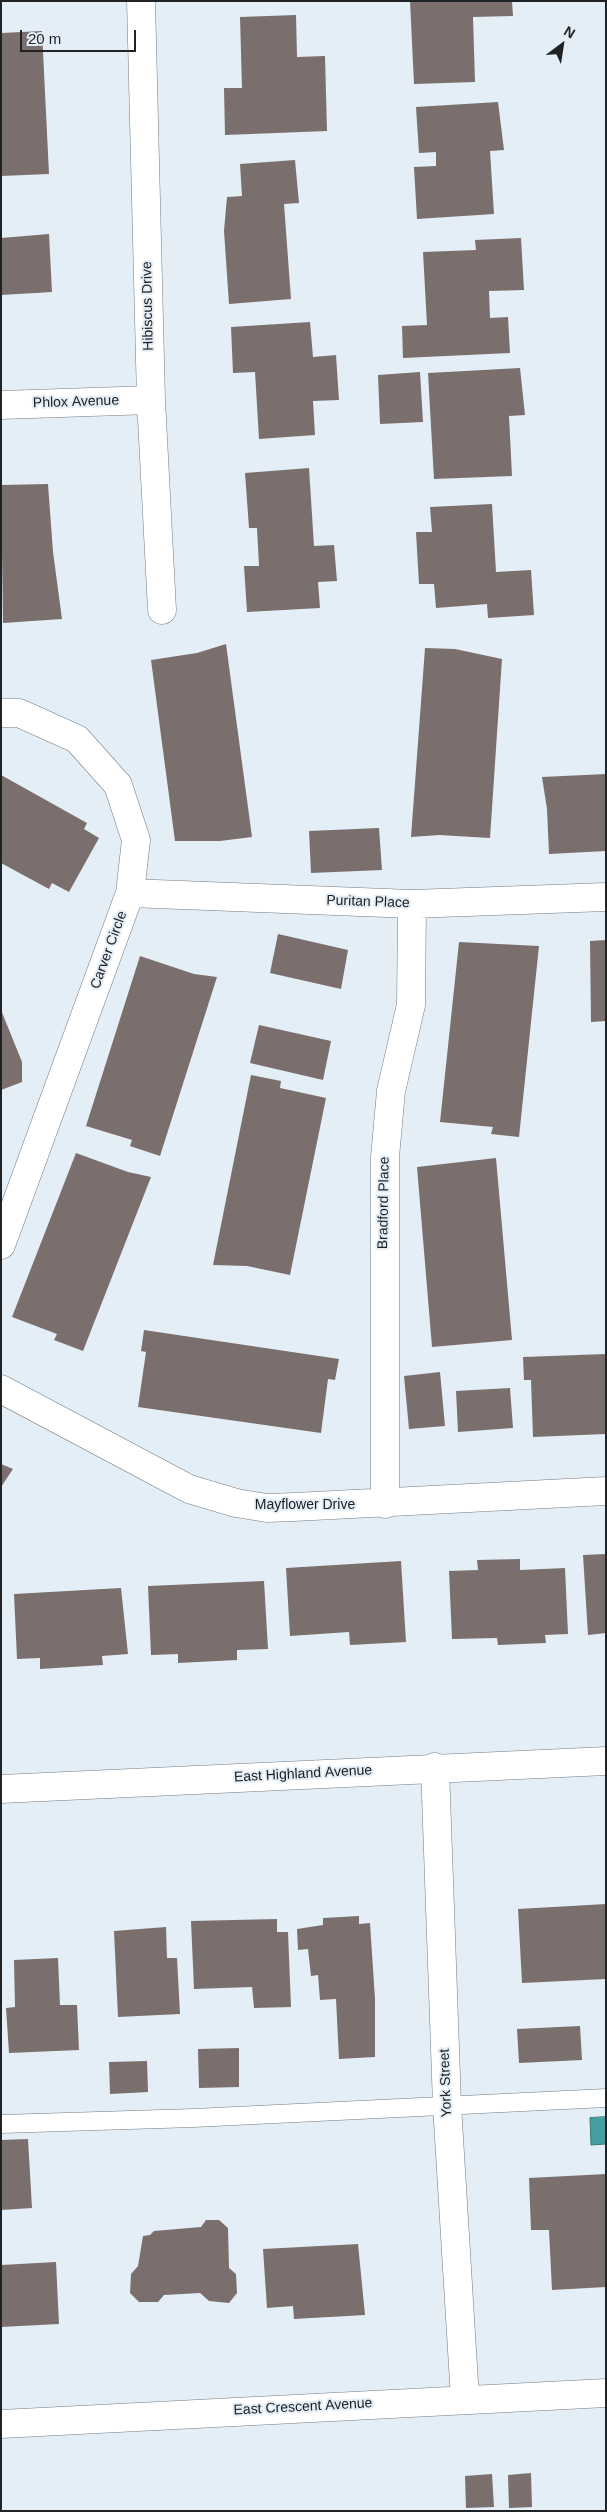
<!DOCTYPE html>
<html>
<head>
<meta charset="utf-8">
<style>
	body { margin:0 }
	#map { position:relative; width:607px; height:2512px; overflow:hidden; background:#e4eef6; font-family:Helvetica,sans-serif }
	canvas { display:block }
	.frame { position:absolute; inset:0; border:2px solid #202326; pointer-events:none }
	.north { position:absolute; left:537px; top:20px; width:50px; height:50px; -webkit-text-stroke:4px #e4eef6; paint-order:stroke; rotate:31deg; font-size:14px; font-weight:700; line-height:20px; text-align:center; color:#202326 }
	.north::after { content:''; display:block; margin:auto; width:18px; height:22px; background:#202326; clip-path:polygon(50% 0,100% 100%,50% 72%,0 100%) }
	.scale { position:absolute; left:20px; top:30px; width:116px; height:22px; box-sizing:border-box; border:2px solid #202326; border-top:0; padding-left:6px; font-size:15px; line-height:18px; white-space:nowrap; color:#202326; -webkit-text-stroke:4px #e4eef6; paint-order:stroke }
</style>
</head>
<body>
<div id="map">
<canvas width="607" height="2512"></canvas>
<div class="frame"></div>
<div class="north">N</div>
<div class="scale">20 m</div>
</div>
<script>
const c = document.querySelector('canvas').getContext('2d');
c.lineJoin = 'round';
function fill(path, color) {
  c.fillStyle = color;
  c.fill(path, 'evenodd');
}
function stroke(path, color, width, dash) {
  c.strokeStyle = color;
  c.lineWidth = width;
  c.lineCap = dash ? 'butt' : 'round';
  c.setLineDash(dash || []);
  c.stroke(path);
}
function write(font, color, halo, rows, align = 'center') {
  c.font = font + ' Helvetica,sans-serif';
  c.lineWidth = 4;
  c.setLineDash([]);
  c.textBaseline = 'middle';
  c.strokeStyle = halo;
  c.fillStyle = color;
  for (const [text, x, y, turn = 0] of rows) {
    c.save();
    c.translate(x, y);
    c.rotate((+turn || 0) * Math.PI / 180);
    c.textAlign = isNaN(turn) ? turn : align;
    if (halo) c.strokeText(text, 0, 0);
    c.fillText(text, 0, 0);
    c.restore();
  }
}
const water = new Path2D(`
	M606,2117V2144L591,2145L590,2118Z`);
fill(water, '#459e9f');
stroke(water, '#3a797b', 1);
fill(new Path2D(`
	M410,1H512L513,16L473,17L475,82L414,84Z
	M296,15L297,57L325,56L327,131L225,135L224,88H242L240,17Z
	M42,31L49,174L1,176V33Z
	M498,102L504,150L490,151L494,214L417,219L414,167L436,166V152L419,153L416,107Z
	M295,160L299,203L284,204L291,299L229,304L224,231L227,197L242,196L240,164Z
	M49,234L52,292L1,295V238Z
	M521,238L524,290L489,291L490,318L508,317L510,353L403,358L402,326L427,325L423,252L476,250L475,240Z
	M310,322L313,357L336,355L339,400L313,401L315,435L259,439L255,372L233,373L231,327Z
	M520,368L525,415L509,416L512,476L434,479L428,373Z
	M420,372L423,422L380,424L378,375Z
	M309,468L314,546L334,545L337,581L318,582L320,608L247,612L244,566H259L257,528H249L245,473Z
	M48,484L53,552L62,619L3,623L1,485Z
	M492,504L496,572L531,570L534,615L488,618L487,604L436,608L434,584H419L416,532H432L430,507Z
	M226,644L252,837L220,841H175L151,660L197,653Z
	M425,648L455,649L502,659L490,838L439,835L411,837Z
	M606,774V851L549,854L547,809L542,777Z
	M1,775L87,823L84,829L99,838L69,892L52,883L49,889L1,863Z
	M379,828L382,870L311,873L309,831Z
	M278,934L348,950L341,989L270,973Z
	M606,940V1021L591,1022L590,941Z
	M459,942L539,946L519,1137L491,1134L493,1127L440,1122Z
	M140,956L194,974L217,977L160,1156L130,1146L132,1140L86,1126Z
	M1,1010L22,1062V1082L1,1090Z
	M259,1025L331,1041L323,1080L250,1063Z
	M251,1075L281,1081L280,1088L326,1098L290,1275L247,1266L213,1265Z
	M76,1153L128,1172L151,1177L83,1351L54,1340L57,1334L12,1317Z
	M496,1158L512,1340L432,1347L417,1167Z
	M144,1330L339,1359L335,1380L328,1379L321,1433L138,1407L146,1352L141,1351Z
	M606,1354V1434L533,1437L531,1380H524L523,1357Z
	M440,1372L445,1426L409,1429L404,1376Z
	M510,1388L513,1428L458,1432L456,1391Z
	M1,1464L13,1469L1,1487Z
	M606,1554V1633L588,1635L583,1555Z
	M520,1559V1570L565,1568L568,1634L545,1635L546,1643L498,1645L497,1638L452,1639L449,1571L478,1570L477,1560Z
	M401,1561L406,1642L350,1645L349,1632L290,1636L286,1568Z
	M264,1581L268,1649L237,1650V1660L178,1663V1654L151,1655L148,1586Z
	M121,1588L128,1654L102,1656L103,1665L40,1669V1658L17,1659L14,1594Z
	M606,1904V1979L522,1983L518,1909Z
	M359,1916V1924L370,1923L375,1999V2057L339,2059L336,1999L320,2000L318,1975L311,1976L308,1949L298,1950L297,1929L323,1925V1918Z
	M277,1919V1932H288L291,2007L254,2008L252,1987L194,1989L191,1921Z
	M166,1927L167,1958H177L180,2014L118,2017L114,1931Z
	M58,1958L60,2005H77L79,2050L9,2053L6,2008L15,2007L14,1960Z
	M580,2026L582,2060L519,2063L517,2029Z
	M239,2048V2087L199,2088L198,2049Z
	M147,2061L148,2092L110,2094L109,2062Z
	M28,2139L32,2208L1,2210V2140Z
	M606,2174V2287L552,2290L549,2230H531L529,2178Z
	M206,2220H219L228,2228L229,2268L236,2274L237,2293L229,2303L209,2301L200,2293L164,2295L158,2302H139L130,2293L131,2274L138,2266L143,2236L150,2235L154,2231L201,2227Z
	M358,2244L365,2315L294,2319L293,2306L267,2308L263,2249Z
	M56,2262L59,2324L1,2327V2265Z
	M531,2473L532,2507L509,2508L508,2475Z
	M492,2474L494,2507L466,2508L465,2476Z`), '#7b6f6d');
const service = new Path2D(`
	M1,2124L194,2118L606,2098`);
const minor = new Path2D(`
	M141,1L151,400L162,610
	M1,405L151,400
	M1,713H19L77,739L118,785L136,840L130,893L1,1245
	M130,893L412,904L606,897
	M1,1389L189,1489L236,1503L267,1508L294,1507L606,1491
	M385,1504V1157L391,1091L411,1005L412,904
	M435,1767L447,2105L465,2399
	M1,2424L606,2393`);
const tertiary = new Path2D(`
	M1,1789L606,1761`);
stroke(service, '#737c83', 19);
stroke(minor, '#737c83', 29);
stroke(tertiary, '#737c83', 29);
stroke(service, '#fff', 18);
stroke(minor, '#fff', 28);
stroke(tertiary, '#fff', 28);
write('14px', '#202326', '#e4eef6', [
	["Hibiscus Drive",148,306,-91],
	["Phlox Avenue",76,402,-2],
	["Puritan Place",368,902,2],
	["Carver Circle",109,950,-70],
	["Bradford Place",384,1203,-89],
	["Mayflower Drive",305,1505],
	["East Highland Avenue",303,1774,-3],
	["York Street",446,2083,-92],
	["East Crescent Avenue",303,2407,-3]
]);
</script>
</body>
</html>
